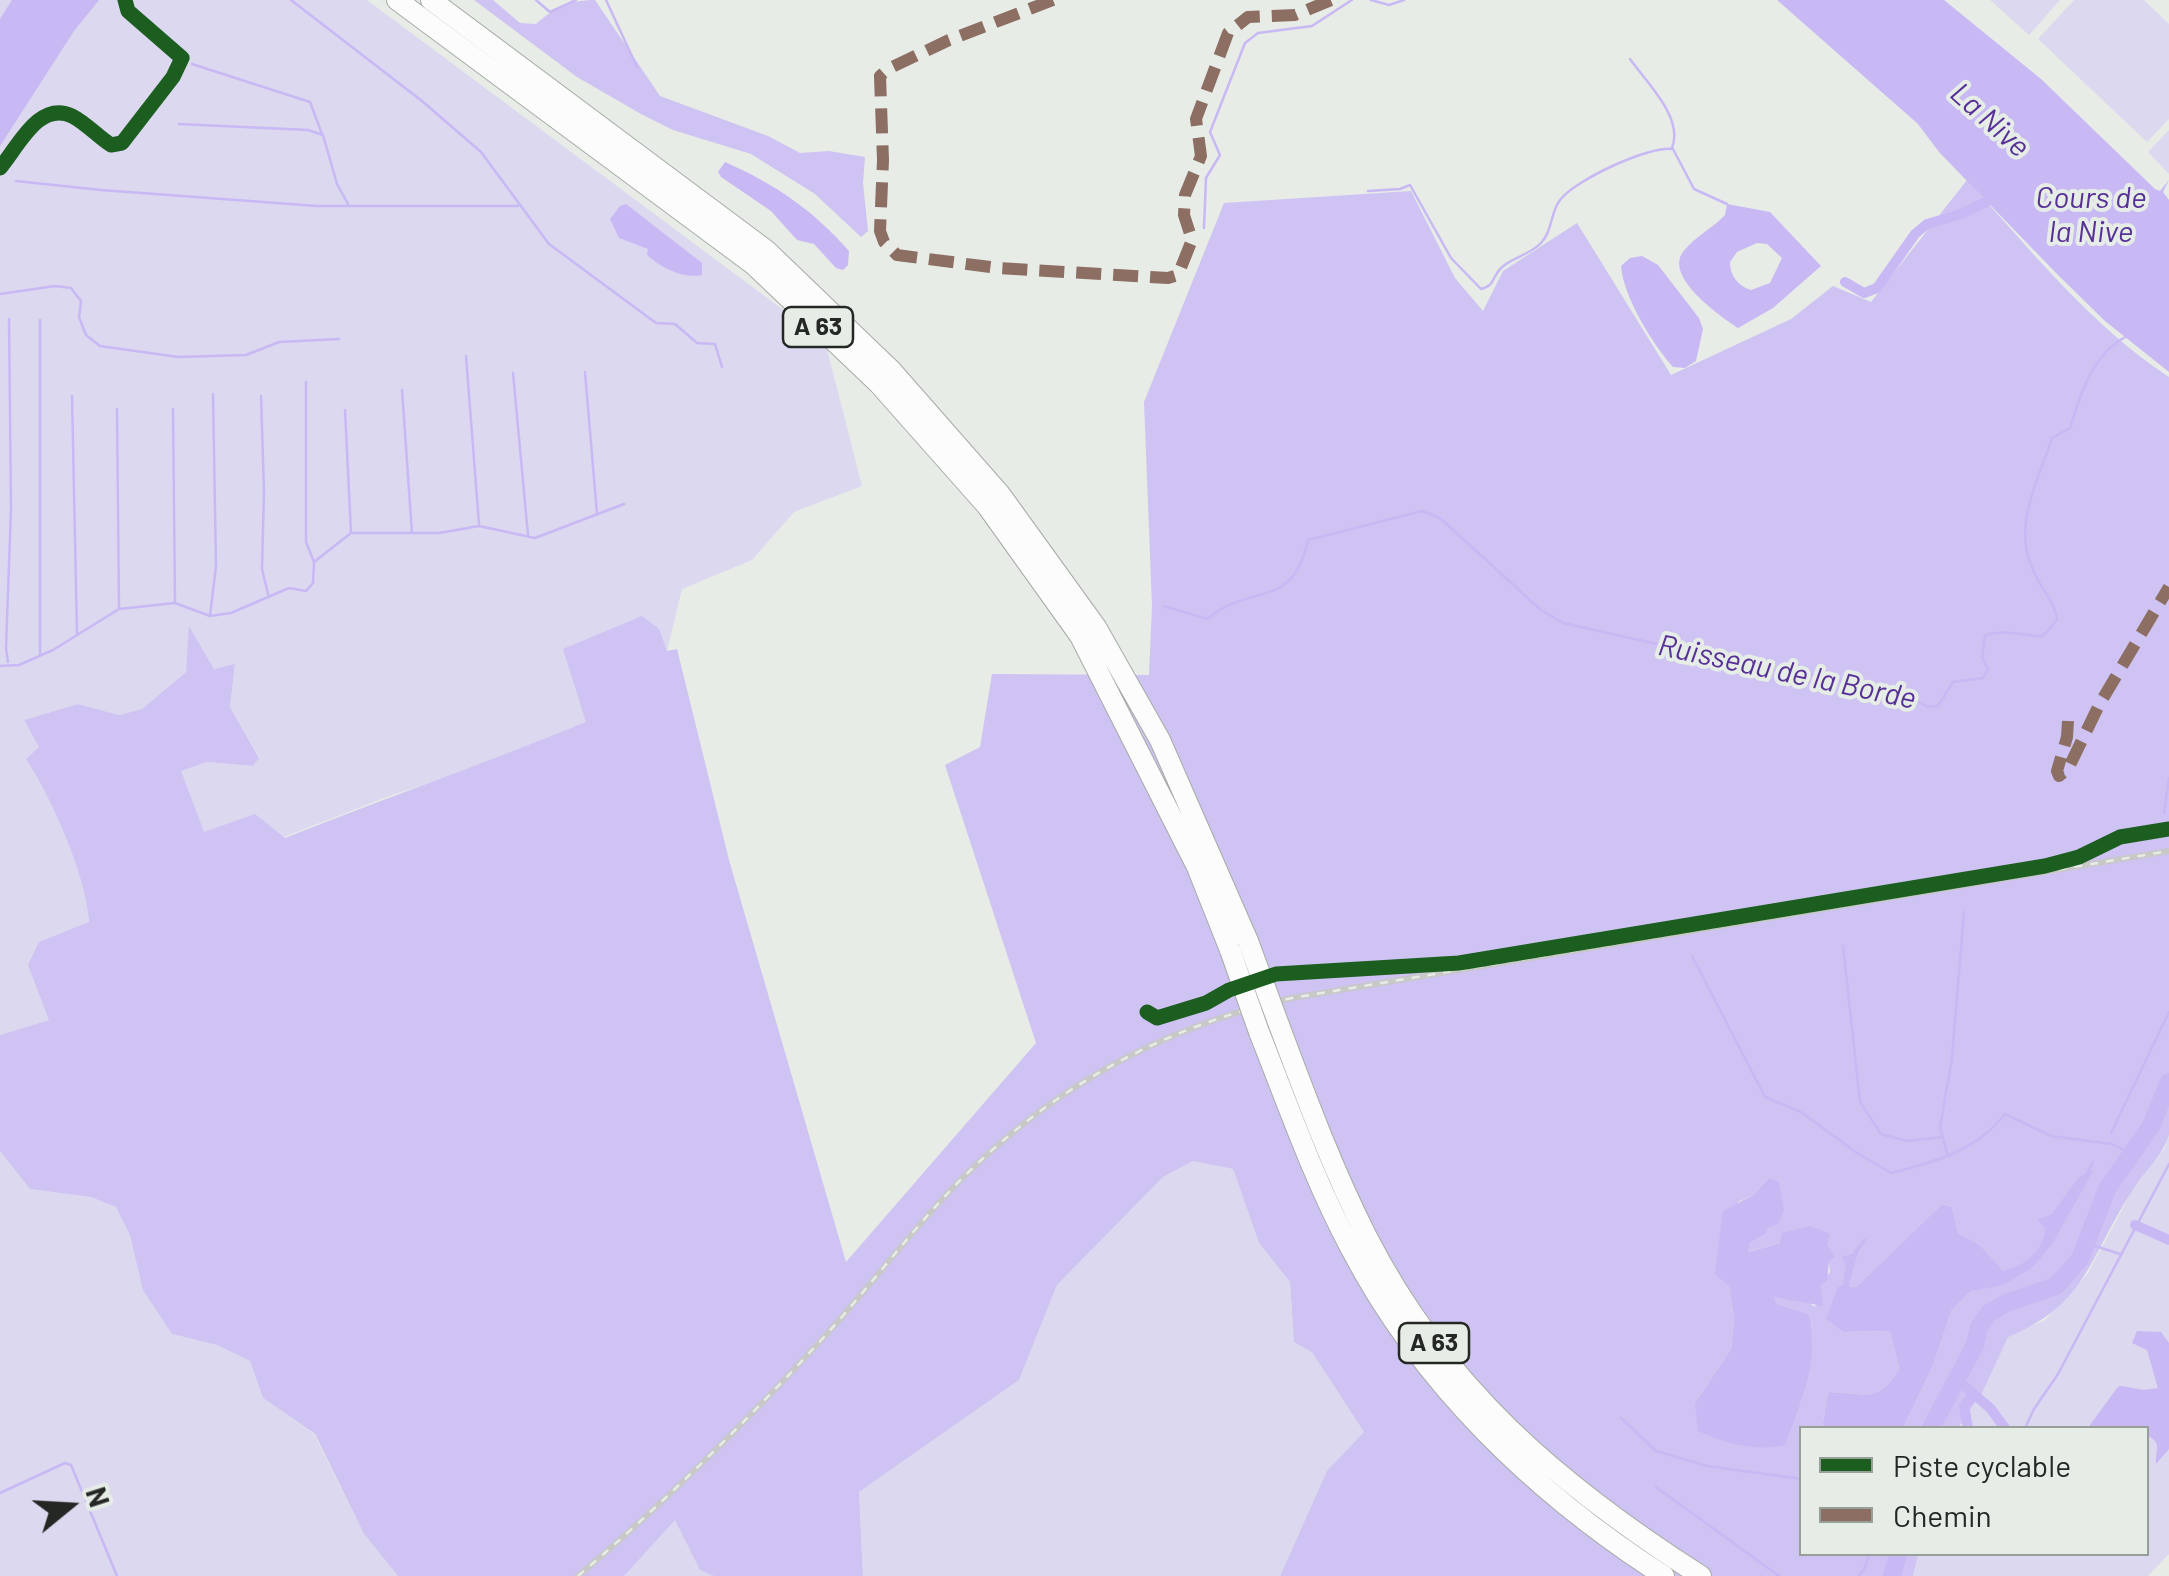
<!DOCTYPE html>
<html>
<head>
<meta charset="utf-8">
<style>
	body { margin:0 }
	#map { position:relative; width:2169px; height:1576px; overflow:hidden; background:#e7ece7; font-family:Barlow,sans-serif }
	canvas { display:block }
	.legend { position:absolute; left:1799px; top:1426px; width:350px; height:130px; box-sizing:border-box; background:#e6ede6; border:2px solid #989e98; margin:0; padding:12px 18px; list-style:none; font-size:30px; color:#242724 }
	.legend li { display:flex; align-items:center; gap:20px; height:50px }
	.legend b { width:50px; border:2px solid #989e98 }
	.north { position:absolute; left:20px; top:1456px; width:100px; height:100px; -webkit-text-stroke:8px #e6ede6; paint-order:stroke; rotate:72deg; font-size:28px; font-weight:700; line-height:40px; text-align:center; color:#242724 }
	.north::after { content:''; display:block; margin:auto; width:35px; height:45px; background:#242724; clip-path:polygon(50% 0,100% 100%,50% 72%,0 100%) }
</style>
</head>
<body>
<div id="map">
<canvas width="2169" height="1576"></canvas>
<ul class="legend">
<li><b style="height:12px;background:#1b5e20"></b>Piste cyclable</li>
<li><b style="height:12px;background:#8d6e63"></b>Chemin</li>
</ul>
<div class="north">N</div>
</div>
<script>
const c = document.querySelector('canvas').getContext('2d');
c.lineJoin = 'round';
function fill(path, color) {
  c.fillStyle = color;
  c.fill(path, 'evenodd');
}
function stroke(path, color, width, dash) {
  c.strokeStyle = color;
  c.lineWidth = width;
  c.lineCap = dash ? 'butt' : 'round';
  c.setLineDash(dash || []);
  c.stroke(path);
}
function write(font, color, halo, rows, align = 'center') {
  c.font = font + ' Barlow,sans-serif';
  c.lineWidth = 8;
  c.setLineDash([]);
  c.textBaseline = 'middle';
  c.strokeStyle = halo;
  c.fillStyle = color;
  for (const [text, x, y, turn = 0] of rows) {
    c.save();
    c.translate(x, y);
    c.rotate((+turn || 0) * Math.PI / 180);
    c.textAlign = isNaN(turn) ? turn : align;
    if (halo) c.strokeText(text, 0, 0);
    c.fillText(text, 0, 0);
    c.restore();
  }
}
fill(new Path2D(`
	M0,0H367L825,341L862,486L794,512L752,560L682,589L667,651L587,722L466,771L392,795L214,864L181,771L207,762L252,766L259,757L230,707L235,665L214,669L190,628L186,672L142,709L119,715L78,704L24,720L40,747L26,759C52,799 87,876 89,923L39,942L49,1020L0,1035Z
	M1990,0H2060L2029,35Z
	M2074,0H2144L2169,24V119L2147,142L2038,39Z
	M2169,130V174L2148,152Z
	M2169,1135V1554L2148,1576H1913L1918,1554H2146V1428H1958L1983,1391L2008,1336L2045,1320L2088,1273L2132,1191L2165,1148Z
	M0,1151L30,1189L91,1197L116,1207L130,1235L144,1290L172,1334L217,1345L250,1361L263,1398L314,1434L364,1534L398,1576H0Z
	M1193,1161L1233,1169L1259,1243L1290,1282L1294,1342L1312,1351L1364,1432L1327,1472L1280,1576H863L859,1492L1019,1380L1057,1285L1163,1177Z
	M675,1519L700,1569L714,1576H624Z`), '#dcd8f0');
fill(new Path2D(`
	M474,0H493L520,23L536,24C554,8 570,0 595,0L660,96L768,136L800,153L829,151L865,157L863,183L868,231L861,237L815,194L751,154L673,130L641,114L577,77Z
	M1967,180C2030,249 2090,325 2169,377V1135C2162,1157 2143,1173 2131,1193C2089,1257 2087,1305 2008,1337L1983,1391L1958,1428H1903L1932,1368L1950,1310L1971,1291L1991,1285L2005,1274L1979,1244L1958,1233L1952,1207L1942,1204L1856,1287L1849,1286L1859,1251L1866,1240L1864,1239C1839,1271 1843,1294 1844,1332L1890,1331L1899,1369C1878,1404 1865,1393 1828,1392L1822,1428H1802V1554H1918L1913,1576H1280L1327,1471L1364,1432L1312,1352L1294,1342L1290,1282L1259,1243L1233,1169L1193,1161L1163,1177L1057,1285L1019,1380L859,1492L863,1576H714L700,1570L675,1520L624,1576H398L364,1534L315,1434L263,1398L250,1361L217,1345L172,1334L143,1290L130,1235L116,1207L91,1197L30,1189L0,1151V1035L49,1020L28,965L39,942L89,922C86,875 52,799 26,759L39,747L24,720L78,704L119,715L142,709L186,672L189,626L214,669L235,664L230,707L259,758L253,766L207,762L181,771L204,832L255,814L285,838C385,798 487,763 586,722L563,649L642,616L659,629L667,651L677,649L729,860L846,1262L1036,1043L945,765L980,747L992,674L1149,675L1152,606L1144,402L1224,203L1411,191L1455,278L1483,311L1503,271L1577,223L1671,375L1791,319L1833,286L1871,302ZM1769,1178L1766,1234L1750,1243L1747,1252L1780,1243L1829,1262L1830,1272L1819,1284L1815,1307L1805,1300L1774,1297L1777,1304L1809,1314C1818,1346 1808,1373 1800,1404L1695,1403L1731,1349L1734,1319L1729,1286L1738,1202L1753,1195Z`), '#cec3f2');
fill(new Path2D(`
	M12,0H99L74,31L0,146V19Z
	M1777,0H1944L2041,79L2155,189L2160,191L2169,180L2163,192L2169,200V372L2105,321L2056,273L1939,152L1918,124Z
	M725,162C775,184 813,210 849,251L848,265L843,270L836,268L814,244L797,240L771,211L721,177L718,172Z
	M626,204L702,263V275C684,279 661,268 647,255L648,249L619,238L610,219L620,206Z
	M1727,204L1770,212L1821,266L1773,308L1738,328C1720,316 1664,277 1683,252C1694,237 1713,228 1725,215ZM1757,243L1767,244L1782,258L1770,283L1751,290C1738,286 1730,276 1730,262L1737,252Z
	M1642,256L1658,265L1699,318L1703,329L1696,361L1685,368L1673,367C1653,345 1623,296 1621,266L1630,258Z
	M2094,1169L2052,1244L2033,1267L2003,1285L1971,1291L1951,1310L1932,1368L1903,1428H1822L1828,1392C1865,1393 1878,1404 1899,1369L1890,1331L1844,1332L1826,1319L1838,1287L1843,1285L1846,1265L1842,1257L1852,1254L1864,1238L1867,1240L1859,1251L1849,1286L1856,1287L1942,1204L1952,1207L1958,1233L1979,1244L2003,1271C2024,1266 2044,1252 2045,1228L2037,1220L2052,1214L2079,1177Z
	M1769,1178L1779,1182L1784,1210L1778,1224L1767,1228L1766,1234L1750,1243L1748,1252L1780,1243L1782,1233L1810,1226L1830,1234L1827,1245L1835,1256L1829,1262L1827,1281L1820,1285L1823,1306L1774,1297L1777,1304L1809,1314C1821,1358 1800,1404 1785,1445C1755,1452 1725,1443 1698,1431L1695,1403L1731,1349L1734,1319L1729,1286L1715,1274L1723,1211L1753,1195Z
	M2137,1331L2161,1332L2169,1343V1449L2156,1464C2155,1448 2163,1444 2147,1435L2146,1428H2094L2121,1391L2144,1395L2159,1392L2147,1350L2132,1343Z`), '#c8b8f4');
stroke(new Path2D(`
	M291,0L422,101L481,152L549,244L656,323L675,324L697,343L715,344L722,367
	M536,0L550,12L576,0
	M606,0L637,67
	M1371,0L1389,5L1404,0
	M1630,59C1647,83 1684,118 1672,148
	M192,64L310,102L322,134
	M179,124L308,130L323,135L337,184L348,204
	M16,181L101,190L317,206H518
	M1368,191L1400,189L1410,185L1451,258L1481,289C1495,286 1492,277 1501,268C1512,257 1530,255 1541,243C1553,230 1550,213 1560,200C1575,180 1650,145 1673,149L1694,189L1727,204
	M1204,228L1206,178L1220,155L1210,132L1245,43L1258,33L1312,26L1352,0
	M0,294L55,286L71,288L81,301L79,317L86,335L100,346L178,357L246,355L279,342L339,339
	M40,320V654
	M466,356L479,524
	M585,372L597,514
	M513,373L528,535
	M306,382V542L314,562
	M402,390L412,533
	M72,396L77,634
	M261,396L264,491L262,569L268,594
	M117,409L119,607
	M173,409L175,603
	M345,410L351,533
	M1164,606L1207,619C1253,581 1292,612 1308,540L1422,511L1440,518L1541,610L1563,623L1792,674L1825,675L1876,695L1902,693L1928,707L1938,706L1953,682L1983,678L1988,669L1982,657L1985,636C2003,628 2022,636 2043,636L2057,620C2055,601 2040,588 2033,570C2012,525 2038,482 2052,438L2070,428C2081,392 2092,355 2127,336
	M210,616L216,566L213,394
	M8,662L6,648L11,509L9,319
	M0,666L19,665L53,650L119,609L175,603L210,616L231,613L289,588L306,591L313,583L314,562L351,533H439L479,526L535,538L624,504
	M2164,813L2169,778
	M1843,946L1860,1102L1881,1134L1907,1141L1943,1137
	M1692,956L1765,1097L1801,1112L1857,1153L1891,1173C1935,1162 1976,1151 2005,1114L2051,1136L2112,1144L2134,1155
	M2111,1133L2169,1012
	M1947,1153L1940,1127L1952,1058L1964,912
	M2086,1175L2093,1162
	M2086,1243L2120,1254
	M1621,1418L1656,1451L1707,1466L1802,1479
	M2025,1428L2034,1409L2058,1374L2169,1164
	M1656,1487L1779,1576
	M0,1493L65,1463L71,1465L117,1576
	M1858,1576L1864,1570L1869,1554`), '#c8b8f4', 2.5);
stroke(new Path2D(`
	M1845,282L1864,293L1877,288L1915,234L1927,224L1961,214L1998,196
	M2135,1225L2169,1240
	M1956,1379L1990,1408L2005,1428
	M1968,1428L1964,1406L1974,1394
	M2094,1428L2121,1391L2143,1395L2159,1393`), '#c8b8f4', 10);
stroke(new Path2D(`
	M1931,1428L1975,1345L1979,1327L1989,1313L2006,1303L2056,1286L2080,1259L2107,1189L2151,1126L2169,1082
	M1892,1576L1898,1554`), '#c8b8f4', 18);
const minor = new Path2D(`
	M0,168C18,147 39,100 72,116C86,123 97,136 111,145L122,143L173,77L182,58L128,11L125,0
	M1276,974L1459,963L1785,911L2064,862L2120,837L2169,829
	M1147,1012L1157,1018L1206,1003L1229,990`);
const motorway = new Path2D(`
	M397,0L754,265L879,384L987,506L1080,636L1197,867L1230,950
	M431,0L766,250L892,371L1000,494L1096,627L1160,740L1248,941
	M1279,1025C1306,1097 1332,1168 1367,1237C1444,1388 1560,1486 1701,1576
	M1259,1032C1288,1105 1314,1180 1351,1249C1422,1385 1536,1494 1664,1576`);
stroke(minor, '#a7aba7', 12);
stroke(motorway, '#a7aba7', 22);
stroke(minor, '#fbfcfb', 10);
stroke(motorway, '#fbfcfb', 20);
const rail = new Path2D(`
	M578,1576C662,1505 750,1418 824,1337C866,1291 904,1240 948,1193C1042,1093 1158,1028 1292,998L2169,851`);
stroke(rail, '#c8c8c8', 6);
stroke(rail, '#e6ede6', 2.5, [8]);
const motorwayBridge = new Path2D(`
	M1248,941L1279,1025
	M1230,950L1259,1032`);
stroke(motorwayBridge, '#a7aba7', 22, []);
stroke(motorwayBridge, '#fbfcfb', 20);
stroke(new Path2D(`
	M1053,0L949,40L888,69L880,76L883,160L880,231L884,242L897,255L998,268L1168,278L1178,275L1192,240L1184,215L1185,195L1201,156L1196,119L1228,33L1248,17L1295,15L1331,0
	M2068,721L2067,737L2057,771L2059,776L2068,769L2099,705L2169,587`), '#8d6e63', 12, [25, 12]);
stroke(new Path2D(`
	M0,168C18,147 39,100 72,116C86,123 97,136 111,145L122,143L173,77L182,58L128,11L125,0
	M1147,1012L1157,1018L1206,1003L1229,990L1276,974L1459,963L2045,866L2079,857L2120,837L2169,829`), '#1b5e20', 15);
for (const [x, y, w] of [
	[818,327,70],
	[1434,1343,70]
]) {
  const box = new Path2D();
  box.roundRect(x - w / 2, y - 20, w, 40, 8);
  c.fillStyle = '#e6ede6';
  c.fill(box);
  stroke(box, '#242724', 2.5);
}
write('bold 25px', '#242724', null, [
	["A 63",818,327],
	["A 63",1434,1343]
]);
write('italic 30px', '#573197', '#e6ede6', [
	["La Nive",1990,120,42],
	["Cours de",2091,198],
	["la Nive",2091,232],
	["Ruisseau de la Borde",1787,672,12]
]);
</script>
</body>
</html>
